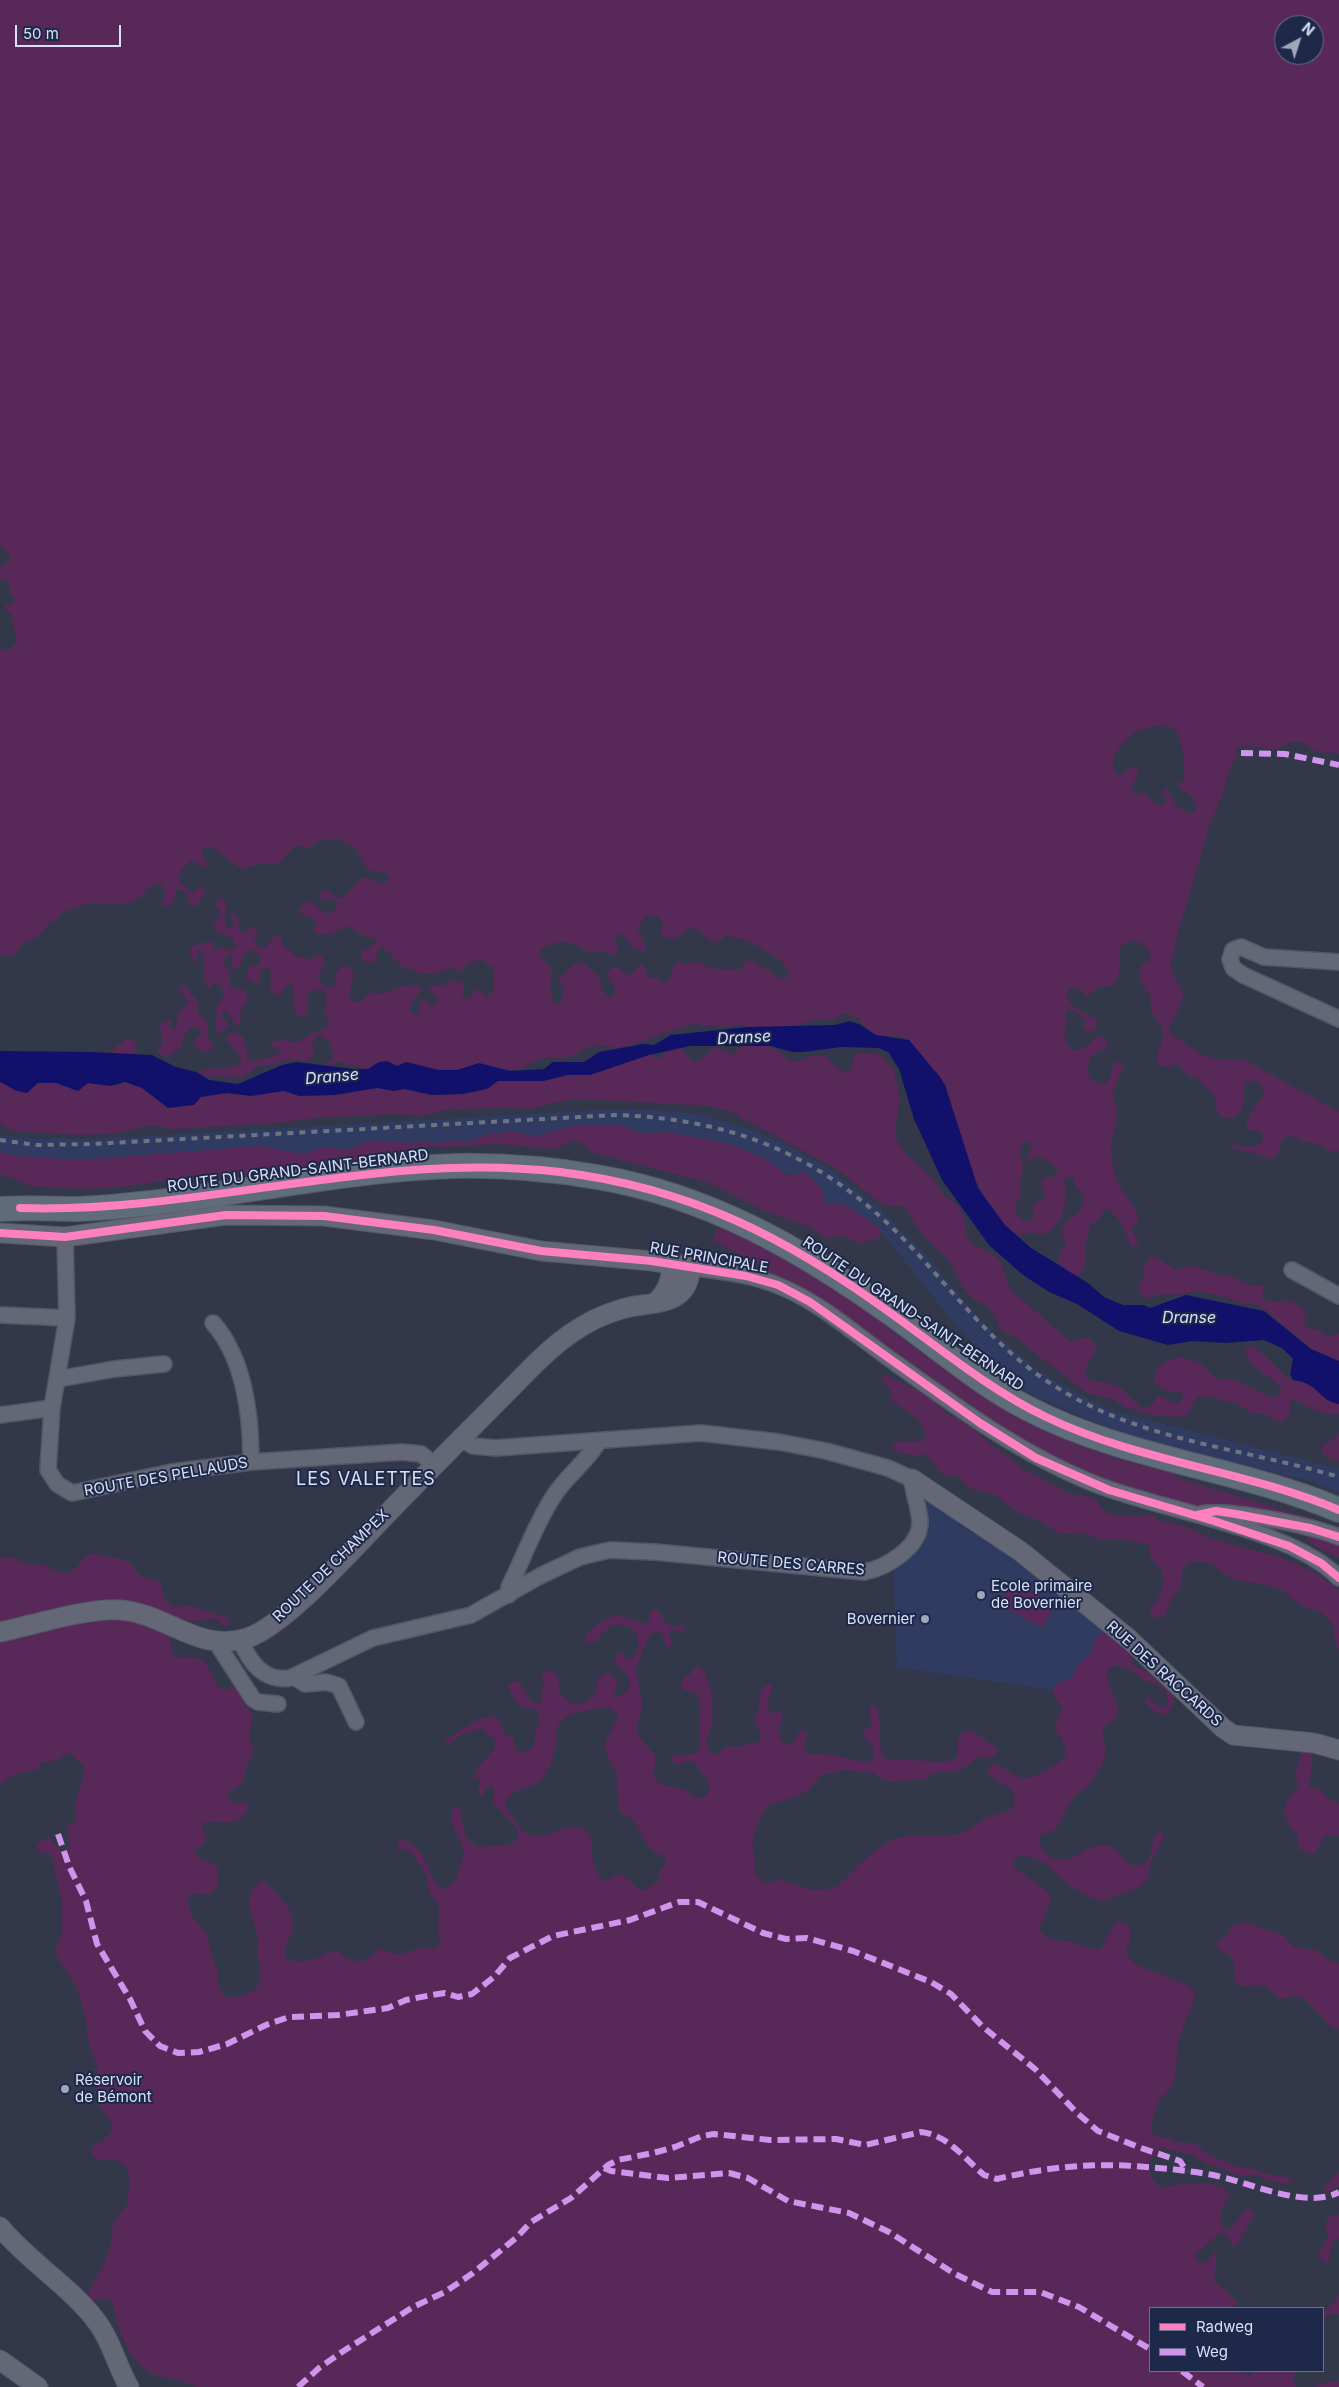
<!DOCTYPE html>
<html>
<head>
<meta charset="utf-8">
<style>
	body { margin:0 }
	#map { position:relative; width:1339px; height:2387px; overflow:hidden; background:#32384a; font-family:Inter,sans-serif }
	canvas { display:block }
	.legend { position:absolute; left:1149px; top:2307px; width:175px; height:65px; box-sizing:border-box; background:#1e2849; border:1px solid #68728e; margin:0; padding:6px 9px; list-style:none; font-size:15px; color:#d8e1f6 }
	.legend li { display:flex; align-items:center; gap:10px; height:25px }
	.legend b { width:25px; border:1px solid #68728e }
	.north { position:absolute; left:1274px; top:15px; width:50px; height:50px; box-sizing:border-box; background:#1e2849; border:1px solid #68728e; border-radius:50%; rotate:40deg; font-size:14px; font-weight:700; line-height:20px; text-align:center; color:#d8e1f6 }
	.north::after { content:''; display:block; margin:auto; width:18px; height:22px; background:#9ea6ba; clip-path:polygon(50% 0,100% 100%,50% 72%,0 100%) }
	.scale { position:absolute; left:15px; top:25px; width:106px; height:22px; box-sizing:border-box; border:2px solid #d8e1f6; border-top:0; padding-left:6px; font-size:15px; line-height:18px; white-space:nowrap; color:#d8e1f6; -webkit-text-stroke:4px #1e2849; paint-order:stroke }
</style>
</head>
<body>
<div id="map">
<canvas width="1339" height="2387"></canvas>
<ul class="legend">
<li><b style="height:6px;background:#ff80c0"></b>Radweg</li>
<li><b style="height:6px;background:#d193ec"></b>Weg</li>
</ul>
<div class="north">N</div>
<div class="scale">50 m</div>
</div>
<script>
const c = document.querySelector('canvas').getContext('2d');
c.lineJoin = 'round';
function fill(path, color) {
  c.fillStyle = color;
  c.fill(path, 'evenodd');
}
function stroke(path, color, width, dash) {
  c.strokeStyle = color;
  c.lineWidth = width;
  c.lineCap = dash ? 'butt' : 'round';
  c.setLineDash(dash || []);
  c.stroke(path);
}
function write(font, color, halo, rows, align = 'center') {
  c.font = font + ' Inter,sans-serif';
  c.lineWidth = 4;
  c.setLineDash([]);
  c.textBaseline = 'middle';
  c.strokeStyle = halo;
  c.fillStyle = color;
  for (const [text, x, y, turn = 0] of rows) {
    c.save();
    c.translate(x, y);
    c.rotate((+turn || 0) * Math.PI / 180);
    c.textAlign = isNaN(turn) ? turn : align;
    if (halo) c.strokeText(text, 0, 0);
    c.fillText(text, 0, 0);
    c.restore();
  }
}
fill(new Path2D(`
	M601,1110H650L698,1114L745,1128L792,1148L830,1169L880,1209L922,1251L976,1315L1003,1342L1046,1376L1109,1410L1339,1469V1493L1310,1481L1130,1438L1020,1389L958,1328L873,1222L840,1203L828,1204L824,1201L823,1190L807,1174H785L698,1137L654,1132L642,1134L612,1125H575L534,1137L513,1131L484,1135L470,1142L454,1140L439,1143L430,1141L412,1143L366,1141L350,1150L324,1147L303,1154L259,1146L80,1160L19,1156L0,1152V1134L21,1138L95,1139Z
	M927,1497L935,1498L963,1528L1024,1559L1109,1635L1097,1637L1089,1656L1080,1662L1072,1679L1060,1681L1052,1690L897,1667L893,1572L912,1556L925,1534L929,1526L924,1501Z`), '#2f3b60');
fill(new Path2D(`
	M0,0H1339V754C1331,752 1323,754 1316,751C1309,748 1305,743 1298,742C1288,741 1283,749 1272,749C1260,750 1247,740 1235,750L1236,760L1231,765L1221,798L1210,823L1175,944L1170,967L1183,993L1182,1003L1169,1027L1170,1033C1186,1043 1202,1059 1222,1060C1230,1061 1237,1057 1245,1060L1339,1112V1151H1330L1318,1144L1304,1142L1296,1137L1289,1136L1282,1139L1277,1156L1267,1160L1261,1155L1235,1149L1232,1146L1235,1144C1243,1148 1251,1148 1260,1144L1263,1138L1262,1132L1247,1129L1246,1124C1251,1114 1255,1103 1264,1096L1262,1086L1254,1081H1246C1243,1091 1245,1101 1242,1109C1237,1120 1221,1122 1217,1110C1215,1105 1216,1100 1214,1094C1201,1087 1205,1078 1187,1075L1182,1068L1176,1064L1169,1067L1159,1065L1156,1056C1169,1029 1163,1032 1150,1009C1156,986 1134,993 1141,965L1150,960V951L1139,942L1128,941L1120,948L1119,975L1113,985L1098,987L1086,997L1081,989L1071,987C1069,990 1066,994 1067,998C1071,1007 1088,1016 1097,1019V1025L1094,1031H1087L1082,1026L1086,1021L1078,1013L1067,1009L1065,1015L1068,1023C1062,1035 1064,1043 1074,1051L1087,1046L1094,1038L1101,1036L1107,1042V1048L1092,1055L1087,1067L1090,1078L1099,1084H1106C1112,1076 1111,1068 1116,1060L1125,1067L1117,1078L1118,1083L1112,1093C1124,1115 1110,1130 1111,1152C1112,1162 1115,1178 1120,1186C1126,1198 1136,1206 1139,1219L1131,1229L1139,1244L1132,1247L1120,1221L1109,1209H1104L1099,1219L1090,1225C1090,1233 1087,1236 1086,1244C1084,1257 1088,1261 1080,1275C1069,1278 1064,1267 1057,1260L1066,1243L1061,1231C1067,1215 1086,1215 1084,1194L1077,1188L1073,1177H1067L1064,1181C1070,1201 1061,1232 1038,1235L1034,1232C1027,1233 1022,1237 1015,1234C980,1219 956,1120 945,1085L905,1037L876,1035L866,1028L859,1019L845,1013L833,1019H818L791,1027H748L739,1024C722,1031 706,1022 689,1025L629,1046L618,1048L597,1045L586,1048L568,1058H542L517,1070L501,1069L479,1064L457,1070H439L411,1063L406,1062L397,1066L379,1062L368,1069L337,1062L328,1066L325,1064L333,1058C334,1048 328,1036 317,1036L312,1043C315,1051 314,1055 308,1061L288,1059L276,1064L258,1066L242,1078L202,1075V1070C215,1065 234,1075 242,1058L226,1040L233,1031L244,1038L248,1059L254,1061L278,1055L281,1050L271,1046V1042L285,1040L296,1043L313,1033L327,1028L329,1020L324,1011L327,998L321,988L310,992L307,997L308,1014L298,1016C290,1004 294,999 294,986L291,984L285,986L280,995H275L270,989L271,973L269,969L264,968L261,971L259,983L256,984L245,978L250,966L258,965L261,956L252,949L243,955L241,964L237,970L232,966V954L225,957L224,963L230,974V988L245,989L248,1000L241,1009L240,1026H236L229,1013L224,1012L221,1016L229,1024L225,1030L218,1033L215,1028L217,1014L215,1010L224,995L221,986L215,982L210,988C195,978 212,959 199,949L196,954L199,960L197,963C190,956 188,954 192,945C200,946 204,941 212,941L216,950L221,947L231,951L236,947L233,938L216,931L213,926L221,917L219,910L215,907V901L223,897L227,904L224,920L229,929L234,927L231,919L232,913L234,912L238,919L239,930L243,933L254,927L258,933L254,939L259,949L265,948L277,934L282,936L281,944L297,957L311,959L320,955L323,957L324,964L318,978L322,984L330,988L337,983L334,977L342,965L348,966L354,974L349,996L354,1002H362L369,993C375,992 380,995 385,993C399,989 408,979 423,989L412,1002L410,1010L412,1013L420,1014V1002L422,999L431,1006L438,1002L429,989L434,985L442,986L453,980L464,984L462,996L467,1000L478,988L486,997L494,991L493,968L481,960L468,963L461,972L449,968C443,972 432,974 424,974C417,974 413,968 404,968L382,946C374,952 381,961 369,964C363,961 361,958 361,952L376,943L374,938L364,936L347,926L329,935L314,933L313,928L318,924V921L298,912L305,903L311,902L326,914H330L338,905L336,901L329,898L324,901L319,897L321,892L326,890L340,899C350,895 353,883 364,877L383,884L390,879L385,872L372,871L366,867L355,848L340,840H321L308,848L296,845L278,864H259L242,869C230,862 220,851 209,846L203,848L202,852L208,865L201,868L196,861H190C182,868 178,871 180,882L192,894L198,888H203L205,892L197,906H191L183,889L176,890L174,900L169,907L162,905L165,892L161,884L156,883L148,888L142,896L131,903L86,904L62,912L54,923L50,922L37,937L22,943C14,956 16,956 0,955V648L8,652L17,641L11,612L4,610L6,604H13L15,598L11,595L8,580L5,578L0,582V567L8,562L10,556L0,544ZM1284,25H1314V55H1284ZM1158,725H1166L1177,732C1182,744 1187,770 1183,782H1179V787C1188,795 1197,797 1196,811L1189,814L1176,806L1166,787L1163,791L1167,802L1161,805L1154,803L1144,793H1136L1131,788L1139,772L1134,766L1119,776C1103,764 1122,739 1136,732C1143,729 1151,727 1158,725ZM646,915L660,917L663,925L660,931L663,936C678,943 677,936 689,928C707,929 709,952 726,936C745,938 751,943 767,952C777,958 784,960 789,973L787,978L781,979L751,960L745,962L740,969C735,970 714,969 711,968C706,967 702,962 696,961L690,964L677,962L673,967L668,980L663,983L656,977L650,978L647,976L645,967L640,964L630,976L619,968H612L607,975L615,989V995L611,998C602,993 600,986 599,976L582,962L575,964L558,979C565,988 566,994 558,1004L554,1003L550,989L552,968L538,955C543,944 560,940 572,943C578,945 584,951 590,952C593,953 598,950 601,951C608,952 609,956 616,955L619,950L614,940L621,933L632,947L644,952L646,948C645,940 639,936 638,927ZM1025,1141L1032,1145L1027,1159L1031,1160L1037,1156L1050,1162L1058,1170C1055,1177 1052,1177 1045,1177L1041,1182L1045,1195L1042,1200L1034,1205L1032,1220L1026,1222L1016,1215C1014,1204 1017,1202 1022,1193L1019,1189L1023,1167L1019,1149Z
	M184,984L198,1002V1012L208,1024V1037L214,1047L209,1051H201L196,1047L194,1041L203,1032L200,1028H191L183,1036L181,1048L166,1058L157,1052L163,1043L160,1025L170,1019L172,1021L169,1027L173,1030L176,1029L178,1013L189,1002L179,988Z
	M128,1038L133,1040L137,1049L131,1056H114L113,1049Z
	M756,1042L773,1048L788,1059L795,1062L803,1060L809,1056L823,1055L844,1073L850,1072L855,1053L879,1054L893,1068L900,1098L895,1129L897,1140L906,1154L933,1179L942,1193L959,1207L964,1216L966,1233L971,1244L992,1254L1000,1261L1010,1289L1070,1342L1087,1337L1094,1343L1096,1350C1091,1362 1079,1368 1089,1380C1100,1382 1113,1382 1123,1390C1132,1397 1135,1406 1147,1408L1155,1402L1156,1396C1165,1396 1169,1404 1178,1404L1183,1397L1182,1393C1176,1392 1168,1392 1162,1389C1140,1379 1169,1342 1203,1366C1209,1370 1213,1376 1218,1380H1235L1273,1398L1280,1395L1281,1388C1267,1372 1247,1370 1245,1347L1253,1346C1266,1355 1275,1368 1288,1378C1294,1383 1306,1381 1314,1386C1324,1393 1326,1402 1339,1404V1414C1324,1418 1307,1404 1292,1400L1289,1404V1416L1282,1422L1274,1420L1268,1415L1251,1413L1235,1402C1221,1403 1211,1393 1196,1398L1188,1414L1178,1418L1172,1416H1155L1135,1409L1126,1408L1112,1399L1085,1392L1016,1338L1000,1329C990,1297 983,1311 966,1291C958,1281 955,1267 946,1258C936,1247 922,1236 914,1223C911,1217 910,1212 905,1207L883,1205L837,1169L738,1116L737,1113L709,1106L586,1099L562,1101L530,1109L498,1107L462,1110L451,1109L423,1115L391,1114L328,1117L273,1123L173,1129L152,1125L111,1134L78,1135L13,1131L0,1124V1082L26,1093L38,1083H56L78,1091L88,1083L118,1086L125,1082L142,1088L168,1108L193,1105L201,1097L227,1093L243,1095L284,1091L299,1096L335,1095L377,1088L394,1091L404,1089L432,1095L462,1094L487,1089L498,1081H543L568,1075H590L649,1055L658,1058L662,1057L665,1051L680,1048L693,1062L703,1058L713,1048H719L733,1055L743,1043Z
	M575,1125H612L630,1128L642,1134L668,1132L733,1145L768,1160L785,1174L789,1176L802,1172L807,1174L823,1190L824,1201L828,1204L840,1203L849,1207L879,1228L881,1232L878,1240L870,1239L863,1245L840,1235L827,1240L812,1228L762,1210L707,1182L591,1152L582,1144L573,1140L557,1149L499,1144L441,1147L431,1145L369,1159L227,1178L206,1174L123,1187L81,1189L31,1186L0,1174V1152L19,1156L80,1160L259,1146L303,1154L324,1147L350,1150L366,1141L412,1143L431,1141L439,1143L454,1140L470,1142L484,1135L513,1131L534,1137Z
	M715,1227L731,1230L765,1246L847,1296L913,1346L1022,1418L1076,1444L1114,1458L1173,1473L1176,1478L1317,1520L1339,1528V1534L1207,1506C1185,1507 1163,1498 1141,1492C1047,1465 969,1407 891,1350C850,1321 812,1291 766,1271V1268L712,1240L717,1229Z
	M1151,1257L1159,1259L1175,1270L1191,1266L1221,1275H1230L1248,1285L1262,1286L1264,1290L1261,1297C1268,1305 1279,1302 1288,1300L1306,1310L1304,1322L1309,1329L1318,1330L1328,1336L1339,1334V1361L1311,1349L1268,1312L1254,1304L1240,1303L1228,1297L1195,1291L1177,1295L1158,1294L1150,1299C1142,1296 1140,1294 1139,1286L1144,1278L1143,1269Z
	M883,1374L930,1396L947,1414L966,1422L990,1444L1022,1468L1070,1494L1086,1496L1095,1500L1105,1511L1114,1516H1154L1160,1520L1184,1526L1210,1538L1282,1558L1315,1572L1339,1591V1650C1332,1640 1337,1628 1328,1618C1322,1611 1312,1610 1304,1607C1294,1602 1289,1593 1279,1589C1265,1582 1249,1584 1234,1579C1219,1573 1209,1555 1189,1564C1178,1570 1184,1580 1180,1587C1174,1597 1168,1602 1166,1614L1156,1619L1149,1612C1161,1593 1174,1577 1151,1559L1149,1545L1125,1540H1099L1085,1533L1061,1534L1042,1522L1017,1512L994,1494L971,1489L957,1476C935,1478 939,1465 924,1454L915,1456L892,1450L894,1443L899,1441L921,1442L926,1435C922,1416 906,1412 892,1401V1392L882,1380Z
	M1339,1432V1461L1324,1456L1321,1449C1326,1442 1334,1441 1339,1432Z
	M1312,1535L1339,1543V1558L1309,1543L1307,1538Z
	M92,1553L128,1561L141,1576L160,1582L163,1597L173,1607L191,1606L227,1618L229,1622L225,1627L215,1618L192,1621L180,1618L174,1619L166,1634L170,1638L173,1655C182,1661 193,1655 202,1660C217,1669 213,1711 244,1676L250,1680L251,1686L244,1694L242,1702L253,1714L249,1736L253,1748L252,1755L248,1761L243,1782L236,1788L230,1790L227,1795L231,1803L245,1802L249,1807C242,1826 223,1823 207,1821L202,1825L206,1839L204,1844L195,1849V1854C210,1868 222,1856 218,1886L208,1895L194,1893L188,1898C188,1922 203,1922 208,1938C212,1948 210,1957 216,1967C221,1975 216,1984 221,1992C225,1998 233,1998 238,1997C263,1991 263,1978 258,1957C256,1951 259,1944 258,1938C254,1916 239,1896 262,1880C276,1892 300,1913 291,1934C287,1944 283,1948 286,1959C297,1964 319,1961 327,1952L338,1951C357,1968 364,1962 381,1948L397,1955L425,1947L433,1949L440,1944L438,1930L439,1912L438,1903L429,1892L427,1877L412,1852L396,1847L400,1839C434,1851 421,1873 442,1889C458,1884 456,1877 461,1863C462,1859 464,1856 464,1852C461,1835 446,1826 454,1807L459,1808C466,1827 458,1833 478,1847L510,1845L517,1838L518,1829L493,1803L494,1788L490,1785L486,1789L483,1796L478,1793L480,1779L474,1777L478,1767L494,1750L495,1740L481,1728L459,1736L447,1746L445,1740L479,1719L493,1716L499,1720L506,1736L513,1737L515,1750C525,1754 528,1751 535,1744L534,1735L540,1722L538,1712L532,1708C518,1709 513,1699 508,1687L512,1682H520L530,1700L537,1704L541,1703V1691L544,1685L541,1677L545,1671H551L557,1675L561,1695L572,1704L583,1703L595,1695L598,1679L607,1673L612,1676L618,1682L614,1693L619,1697C628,1692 631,1688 630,1678L614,1662L618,1653L623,1652L626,1660C640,1658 641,1641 635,1631C617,1618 607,1627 596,1642L590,1643L585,1640C586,1627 605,1620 616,1615L641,1623H647L650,1618L649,1613L653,1609L658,1610L665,1622L673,1627L682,1624L685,1626L683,1632L672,1630L668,1633L673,1642L671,1647H666L663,1635L659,1632L651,1633L635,1669L643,1703L637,1724L638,1735L654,1754L656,1759L653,1771L654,1778L662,1785L685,1790L697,1797L704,1798L710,1790L707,1780L694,1762L686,1761L677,1765L670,1759L671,1756L698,1753C700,1745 700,1740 699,1732C699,1716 704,1707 696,1692L686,1691L681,1686L684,1677L691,1674L694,1667L701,1668C714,1685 717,1723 706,1741L710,1753L715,1754L729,1746L736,1747L759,1742C764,1733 758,1728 755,1720C756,1716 758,1711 759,1707C761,1696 757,1688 771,1683C774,1694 764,1702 770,1713L780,1712L783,1715C781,1726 774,1739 788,1745L794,1742L800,1730L808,1732L804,1749L807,1754H826L864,1762L872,1760L875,1755L872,1745L863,1736L864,1730L870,1727L872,1721L869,1711L870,1707L874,1705C885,1722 876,1738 883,1756L888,1759L946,1762L958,1757V1739L963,1733L972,1731L998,1749L997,1753L991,1757H978L964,1768L953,1772L940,1771L925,1779L915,1780L890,1782L880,1778L873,1773L845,1770L821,1775L808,1791L786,1800L771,1803C762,1812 752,1833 753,1847C754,1857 757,1861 754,1871L762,1882L770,1883L778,1879L812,1890H826L837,1886C853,1872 874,1848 893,1840C915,1831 936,1839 958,1834C971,1831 979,1820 991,1816C1001,1813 1017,1813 1014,1796C1011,1784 993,1783 987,1771L992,1764C1004,1765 1012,1777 1023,1778C1032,1779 1065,1763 1066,1753C1066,1745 1059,1735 1055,1728L1062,1707L1054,1695L1053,1688L1060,1681L1072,1679L1077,1665L1089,1656L1097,1637L1103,1633L1134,1650L1132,1661L1133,1665C1148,1674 1180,1678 1173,1703C1171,1709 1168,1713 1162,1715L1153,1711L1145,1702V1699L1148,1697L1159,1707H1165C1172,1700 1166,1692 1160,1685C1155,1683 1150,1683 1145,1680C1132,1674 1127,1661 1109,1668C1100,1685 1124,1702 1117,1716C1115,1721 1106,1724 1102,1729L1106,1753L1101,1767L1087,1788L1075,1795L1055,1830L1041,1835C1039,1842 1040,1848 1045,1853C1067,1875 1086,1839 1110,1846C1122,1850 1128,1874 1145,1863C1152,1858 1152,1842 1155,1835L1160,1832L1164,1835C1161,1845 1156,1851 1152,1860C1148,1866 1151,1876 1146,1882C1142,1887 1113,1898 1104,1901C1093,1898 1081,1894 1072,1887C1055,1875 1042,1852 1016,1857L1012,1864C1023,1878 1041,1882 1052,1897L1039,1930C1051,1944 1056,1938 1071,1942C1082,1945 1088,1951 1101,1949L1115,1923L1120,1921L1128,1925L1132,1936L1126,1950L1128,1957L1137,1965L1185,1984L1193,1989L1195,1997L1179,2038L1175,2079L1167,2093L1158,2100L1151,2126L1152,2133L1155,2136L1168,2138L1173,2142L1192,2143L1198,2145L1205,2153L1239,2167L1251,2168L1265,2174L1286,2177L1293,2181L1289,2184L1269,2181L1256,2175L1238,2176L1221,2168L1207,2164L1192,2155L1163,2148L1149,2162C1150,2174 1152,2184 1165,2188C1186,2183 1211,2178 1229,2192C1228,2205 1213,2215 1225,2230C1236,2229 1238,2216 1246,2209H1249L1253,2212V2218L1236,2246H1232L1227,2235L1221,2232L1195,2254V2260L1205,2264L1215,2252L1217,2254L1214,2281L1238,2302L1232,2308H1150V2371H1239L1249,2376L1255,2371H1295L1293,2380L1296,2387H196C184,2379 168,2380 155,2375C136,2366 122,2342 117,2322C115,2314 114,2307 111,2300L104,2298L94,2302L90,2299L89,2291L106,2260L110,2248L113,2224L127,2204L130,2177L127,2168L115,2159L98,2160L93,2156L92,2150L94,2144L104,2140L108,2136L112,2130L111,2122L97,2102V2066L87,2037V2023L77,1988L57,1957L55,1949L62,1934V1900L51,1855L45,1852L40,1853L36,1847L40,1842L48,1837L61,1851H66L70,1843L67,1825L75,1822L76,1800L84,1775V1767L69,1753L57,1760L41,1763L36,1770L13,1775L0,1785V1558H12L31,1565L40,1564L65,1574C78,1570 81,1558 92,1553ZM606,1707L613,1709L618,1716C616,1727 606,1735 605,1745C605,1755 612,1763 615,1771C619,1784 618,1798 619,1811L634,1821L649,1848L666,1859V1864L659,1870V1881L644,1891C635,1888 625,1872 616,1875C612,1877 609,1880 605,1881C584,1866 599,1838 584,1829C569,1820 541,1847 523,1831C519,1827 510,1812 505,1806C507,1787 532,1791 543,1778C549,1770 554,1755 556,1745C557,1736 554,1728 562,1720C572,1710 593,1711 606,1707Z
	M1010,1580L1055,1604L1042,1628L998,1604Z
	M1306,1750L1312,1753L1313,1759L1309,1785L1311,1788L1319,1789L1329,1799L1339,1804V1835L1323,1836L1316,1852C1309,1855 1304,1853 1299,1848L1297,1834L1288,1824L1284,1810L1287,1800L1299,1787L1295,1774L1302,1752Z
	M1245,1922L1283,1935L1294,1947L1316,1950L1325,1958L1339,1964V2029C1321,2028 1308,1985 1284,1999C1271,1996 1264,1978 1249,1987C1223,1984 1241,1970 1232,1958C1229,1954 1222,1951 1218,1949L1217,1944L1219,1940L1227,1936L1233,1925Z
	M1339,2172V2185L1329,2193L1324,2192L1325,2185Z
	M1332,2215H1339V2239H1335L1331,2248L1328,2264L1320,2259V2252L1328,2237L1325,2222Z
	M1339,2293V2315L1330,2313L1323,2319V2313L1336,2300Z
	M1333,2381H1339V2387H1311Z`), '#582859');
fill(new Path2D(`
	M849,1021L859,1024L876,1035L909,1040L940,1077L945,1085L978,1188L1005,1225L1031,1248L1088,1283L1104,1297L1123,1305H1144L1150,1308L1186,1295L1264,1311L1311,1349L1339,1361V1404C1319,1401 1319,1383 1293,1380L1290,1374L1293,1359L1282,1348L1264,1340L1225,1343L1193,1341L1168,1345L1119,1331L1077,1304L1049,1292L1023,1275L989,1245L942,1180L914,1119L899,1069L889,1053L879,1048L841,1047L803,1052H792L771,1046H690L649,1055L590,1075H568L543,1081H498L487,1089L462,1094L432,1095L404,1089L394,1091L377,1088L335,1095L299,1096L284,1091L251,1096L227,1093L201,1097L194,1105L168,1108L142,1088L125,1082L110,1086L88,1083L78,1091L56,1083H38L27,1093L17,1091L0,1082V1051L91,1052L152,1055L176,1067L196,1072L209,1080L238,1084L282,1065L297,1062L353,1069H368L379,1062L387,1061L397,1066L406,1062L439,1070H457L479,1063L510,1071L544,1069L553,1062H584L599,1052L643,1044L654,1045L671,1035L748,1027L835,1025Z`), '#11116b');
const minor = new Path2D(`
	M1339,962L1264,957L1241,947L1233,950L1230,959L1233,968L1243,975L1339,1019
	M65,1237L67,1318L52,1408L48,1470L57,1484L72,1493L172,1472L251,1462L402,1452L421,1454L435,1465
	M691,1267C721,1272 752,1274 779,1286C817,1301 850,1330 883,1354C951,1403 1016,1452 1095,1484C1162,1511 1291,1528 1339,1578
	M1292,1270L1339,1296
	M0,1315L67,1318
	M213,1323C245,1359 251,1415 251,1462
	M58,1379L114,1369L164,1364
	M0,1415L52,1408
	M1201,1514C1229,1508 1312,1526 1339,1537
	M509,1595V1587C524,1557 535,1525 553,1497C566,1476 587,1462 599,1441
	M240,1640C250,1662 263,1682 290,1678L373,1638L471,1615L540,1576L580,1557L610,1550L655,1552L864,1572C886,1568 921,1547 920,1521C919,1507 913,1493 912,1479L888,1468L826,1451L779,1442L701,1433L496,1448L473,1446L461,1439
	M216,1642L253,1699L258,1702L278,1704
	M294,1677L305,1684L326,1682L339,1686L356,1722`);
const tertiary = new Path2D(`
	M0,1233L65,1237L226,1215L324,1216L434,1230L541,1251L652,1261L691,1267C690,1277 687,1288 679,1294C664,1306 640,1303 622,1309C582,1320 553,1345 525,1374C479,1421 432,1467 387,1514C357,1545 285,1626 247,1638C197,1653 168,1614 121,1610C90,1607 33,1625 0,1632
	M656,1302C668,1291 671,1280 672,1264
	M912,1479L1020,1551L1129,1639L1223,1728L1233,1735L1314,1743L1339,1750
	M0,2227C28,2261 67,2284 94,2318C111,2339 116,2364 129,2387
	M0,2360L38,2387`);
const primary = new Path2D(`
	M0,1209C26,1207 52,1209 79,1209C102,1208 126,1206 150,1203C251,1192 352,1169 455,1166C502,1165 550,1169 597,1177C709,1196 801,1249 892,1314C937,1346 979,1383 1027,1408C1127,1460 1237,1467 1339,1510`);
stroke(minor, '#515767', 18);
stroke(tertiary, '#515767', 21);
stroke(primary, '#515767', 26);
stroke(minor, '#646876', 15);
stroke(tertiary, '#646876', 19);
stroke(primary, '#5f6c79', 24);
stroke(new Path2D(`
	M0,1140L36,1145L93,1144L616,1115C746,1119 838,1164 924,1261C965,1306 1001,1352 1053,1385C1139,1441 1243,1448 1339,1477`), '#6e7481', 4, [6, 6]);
stroke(new Path2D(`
	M1241,753L1285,754L1339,765
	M58,1834L69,1866L86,1901L97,1944L130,1999L145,2031L160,2046L178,2053L199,2052L227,2044L266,2025L289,2017L338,2015L388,2008L406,2000L432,1995L445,1993L458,1997L472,1994L494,1977L510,1958L553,1936L630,1920L679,1902H698L763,1933L786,1939L807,1938L853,1951L931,1982L951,1994L983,2027L1035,2069L1077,2113L1098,2131L1141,2148L1180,2161L1187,2172
	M604,2168L611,2171L668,2178L729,2173L748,2178L788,2201L849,2213L889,2232L955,2274L992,2292H1040L1079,2307L1150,2349
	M1182,2371L1203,2387
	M298,2387L319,2368L342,2352L413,2307L445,2292L473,2273L516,2238L531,2222L571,2198L608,2165L618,2160L653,2153L675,2147L702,2136L714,2134L770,2140L836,2139L865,2145L921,2132C948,2135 965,2159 984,2175L997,2179C1041,2168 1088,2163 1133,2166C1160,2168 1187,2170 1213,2175C1249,2182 1306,2210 1339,2192`), '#d193ec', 6, [12, 6]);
stroke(new Path2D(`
	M20,1208C201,1214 378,1150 560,1172C691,1188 787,1238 892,1314C942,1350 989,1389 1044,1416C1138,1462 1244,1470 1339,1510
	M0,1233L65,1237L226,1215L324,1216L434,1230L541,1251L652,1261L746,1276L778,1285L810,1302L980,1423L1036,1458L1109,1490L1214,1521L1289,1546L1321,1563L1339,1578
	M1197,1515L1216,1511L1236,1514L1310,1528L1339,1537`), '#ff80c0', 8);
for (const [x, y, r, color] of [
	[981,1595,5,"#9ea6ba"],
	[925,1619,5,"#9ea6ba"],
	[65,2089,5,"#9ea6ba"]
]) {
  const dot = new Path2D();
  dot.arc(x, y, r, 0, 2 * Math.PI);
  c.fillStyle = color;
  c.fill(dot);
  stroke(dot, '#1e2849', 2);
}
write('15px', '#d8e1f6', '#1e2849', [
	["ROUTE DU GRAND-SAINT-BERNARD",298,1171,-7],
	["RUE PRINCIPALE",709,1258,10],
	["ROUTE DU GRAND-SAINT-BERNARD",913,1314,34],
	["ROUTE DES PELLAUDS",166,1477,-10],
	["ROUTE DES CARRES",791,1564,5],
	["ROUTE DE CHAMPEX",331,1566,-44],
	["RUE DES RACCARDS",1164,1674,42]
]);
write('15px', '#d8e1f6', '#1e2849', [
	["Ecole primaire",991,1586],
	["de Bovernier",991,1603],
	["Bovernier",915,1619,"right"],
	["Réservoir",75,2080],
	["de Bémont",75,2097]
], 'left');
write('italic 16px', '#d6e0f9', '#1e2849', [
	["Dranse",744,1038,-3],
	["Dranse",332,1077,-5],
	["Dranse",1189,1318]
]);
c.letterSpacing = '1px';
write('18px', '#d8e1f6', '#1e2849', [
	["LES VALETTES",366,1480]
]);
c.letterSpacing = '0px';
</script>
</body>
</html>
